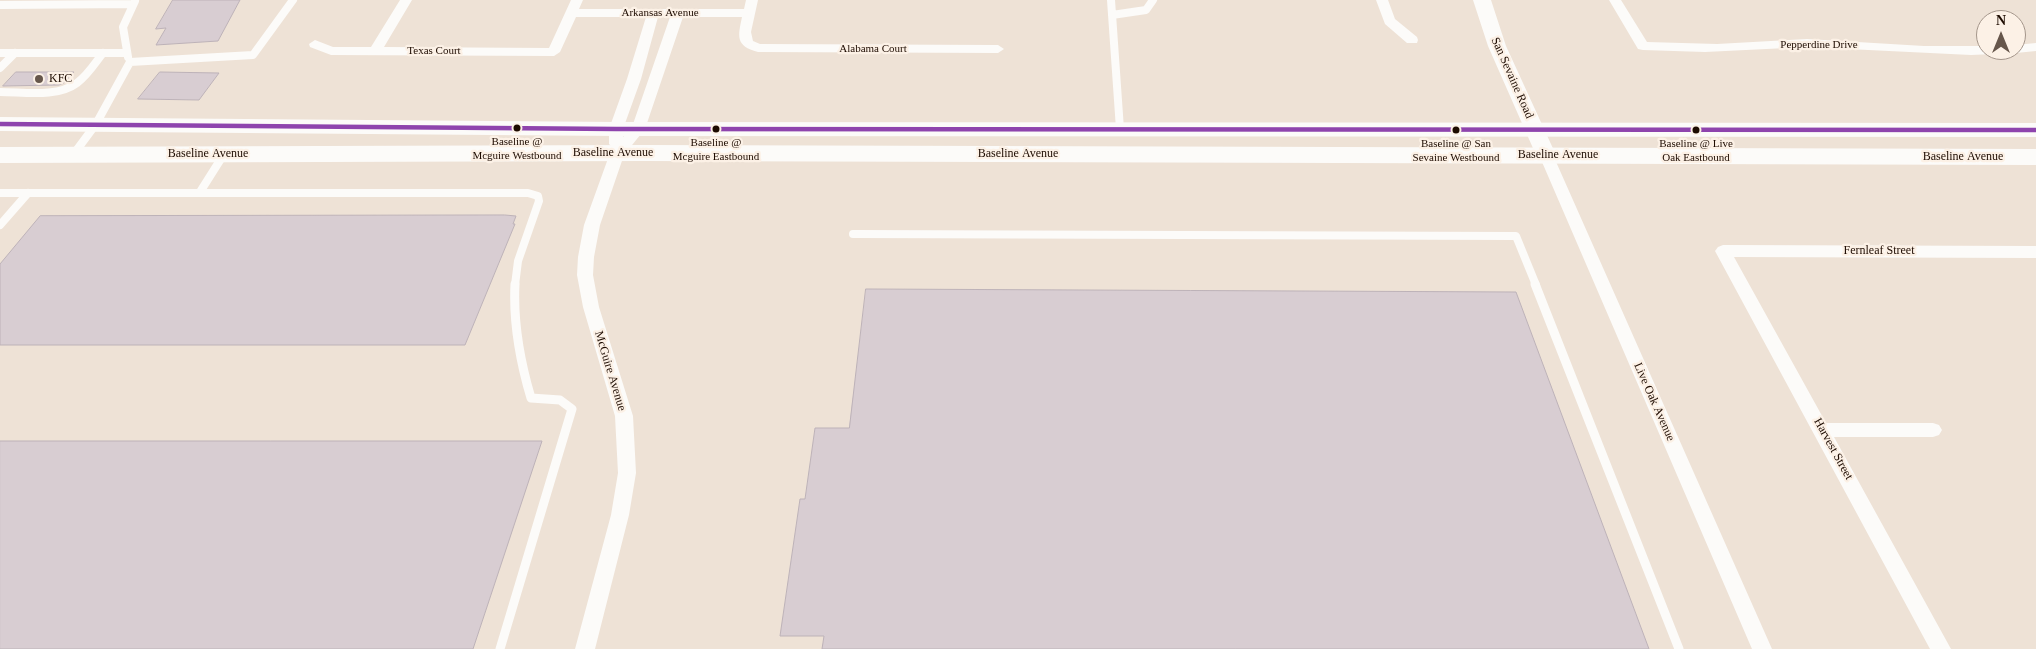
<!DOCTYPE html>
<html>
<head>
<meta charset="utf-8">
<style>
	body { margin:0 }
	#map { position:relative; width:2036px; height:649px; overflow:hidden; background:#eee2d6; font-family:"Times New Roman",serif }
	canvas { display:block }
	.north { position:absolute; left:1976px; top:10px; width:50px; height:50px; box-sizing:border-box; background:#fcf1e6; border:1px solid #a3958a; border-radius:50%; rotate:0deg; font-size:14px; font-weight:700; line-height:20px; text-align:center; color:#1d0b00 }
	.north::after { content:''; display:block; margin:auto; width:18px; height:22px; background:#66564b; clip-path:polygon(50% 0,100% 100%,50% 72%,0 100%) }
</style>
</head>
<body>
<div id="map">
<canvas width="2036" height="649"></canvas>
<div class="north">N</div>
</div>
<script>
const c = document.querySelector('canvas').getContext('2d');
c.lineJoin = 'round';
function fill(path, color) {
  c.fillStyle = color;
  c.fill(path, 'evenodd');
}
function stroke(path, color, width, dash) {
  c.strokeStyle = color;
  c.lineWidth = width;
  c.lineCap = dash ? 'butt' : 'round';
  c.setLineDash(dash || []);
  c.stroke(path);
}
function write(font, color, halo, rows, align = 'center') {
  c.font = font + ' "Times New Roman",serif';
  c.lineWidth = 4.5;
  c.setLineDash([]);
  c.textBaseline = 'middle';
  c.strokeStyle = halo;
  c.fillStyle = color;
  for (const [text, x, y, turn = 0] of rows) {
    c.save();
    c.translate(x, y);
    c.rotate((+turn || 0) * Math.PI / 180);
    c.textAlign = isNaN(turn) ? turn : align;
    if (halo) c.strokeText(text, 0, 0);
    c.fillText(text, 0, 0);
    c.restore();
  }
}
const building = new Path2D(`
	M173,0H240L218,41L156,45L166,28L156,29Z
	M16,72H74L64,83L59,85L3,86Z
	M160,72L219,73L199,100L138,99Z
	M505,215L516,216L513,224H515L465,345H0V264L40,216Z
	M866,289L1516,292L1649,649H822L824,636H780L800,499H805L815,428H849Z
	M0,441H542L473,649H0Z`);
fill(building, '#d8cdd2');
stroke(building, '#bdb2b8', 1);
stroke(new Path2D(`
	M1111,0L1120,129
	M0,5L133,4
	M1112,15L1146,10L1153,0
	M0,53H127
	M128,57L123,27L135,1
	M130,62L253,55L293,0
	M0,68L15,53
	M0,92C24,92 57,98 77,83C88,75 95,63 103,53
	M73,155L96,124L130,62
	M200,192L224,154
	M0,193H528L538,196L539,201L518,261L515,285
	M0,225L28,193
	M853,234L1516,236L1536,285`), '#fcfbf9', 8);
stroke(new Path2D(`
	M1535,284L1679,649
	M500,649L572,409L560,400L531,398C520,361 513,323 515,284`), '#fcfbf9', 9);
fill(new Path2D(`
	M400,0H412L384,47L549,48L571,0H583L579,9H744L746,0H758L751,32L753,41L760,44L998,45L1004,49L998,53L758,52C735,46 738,36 742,17H683L645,129L624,155L600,225L594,257L593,275L599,307L633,416L636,473L629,515L595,649H575L611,515L618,473L615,416L583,307L577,275L578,257L584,225L610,153L613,148L609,144V129L627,79L646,17H576L560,52L554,56L331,55L310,47L309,44L315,40L333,47H371ZM658,17H670L632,127L623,137V129L641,79Z
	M1376,0H1388L1395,19L1417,37L1418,40L1417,43H1407L1385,24Z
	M1609,0H1621L1647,42L1717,44L1807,39L1924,46H1986V50H2000L1994,54L1971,55L1807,47L1705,52L1643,50L1638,49Z
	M2036,43V51L2016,53L2010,50H2016V45Z
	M1546,150L1551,152L1553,155L1772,649H1752L1539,155L1541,152Z
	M1723,245L2036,246V258L1734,257L1826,423H1933L1939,425L1942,430L1939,435L1933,437H1834L1951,649H1930L1715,251L1718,247Z`), '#fcfbf9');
fill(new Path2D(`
	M1473,0H1491L1506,46L1556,155L1553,160L1546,162L1539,160L1536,155L1488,46Z`), '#fcfbf9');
fill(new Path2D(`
	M0,117L616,122L2036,123V137L616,136L0,131Z
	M643,145L2036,149V165L643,161L0,163V147Z`), '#fcfbf9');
stroke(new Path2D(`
	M0,124L616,129L2036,130`), '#8e44ad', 4.5);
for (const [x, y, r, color] of [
	[39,79,5,"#66564b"],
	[517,128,4.5,"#1d0b00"],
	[716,129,4.5,"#1d0b00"],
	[1456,130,4.5,"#1d0b00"],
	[1696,130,4.5,"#1d0b00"]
]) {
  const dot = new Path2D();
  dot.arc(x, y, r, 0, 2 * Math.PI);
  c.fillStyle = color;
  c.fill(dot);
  stroke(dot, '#fcf1e6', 2);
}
write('11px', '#1d0b00', '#fcf1e6', [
	["Arkansas Avenue",660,13],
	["Pepperdine Drive",1819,45],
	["Alabama Court",873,49],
	["Texas Court",434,51]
]);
write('11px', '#1d0b00', '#fcf1e6', [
	["Baseline @",517,142],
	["Mcguire Westbound",517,156],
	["Baseline @",716,143],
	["Mcguire Eastbound",716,157],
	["Baseline @ San",1456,144],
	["Sevaine Westbound",1456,158],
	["Baseline @ Live",1696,144],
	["Oak Eastbound",1696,158]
]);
write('12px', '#1d0b00', '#fcf1e6', [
	["San Sevaine Road",1512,78,66],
	["Baseline Avenue",613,153],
	["Baseline Avenue",208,154],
	["Baseline Avenue",1018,154],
	["Baseline Avenue",1558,155],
	["Baseline Avenue",1963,157],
	["Fernleaf Street",1879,251],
	["McGuire Avenue",610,371,73],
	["Live Oak Avenue",1654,402,66],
	["Harvest Street",1833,449,61]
]);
write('12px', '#1d0b00', '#fcf1e6', [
	["KFC",49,79]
], 'left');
</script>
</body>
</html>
